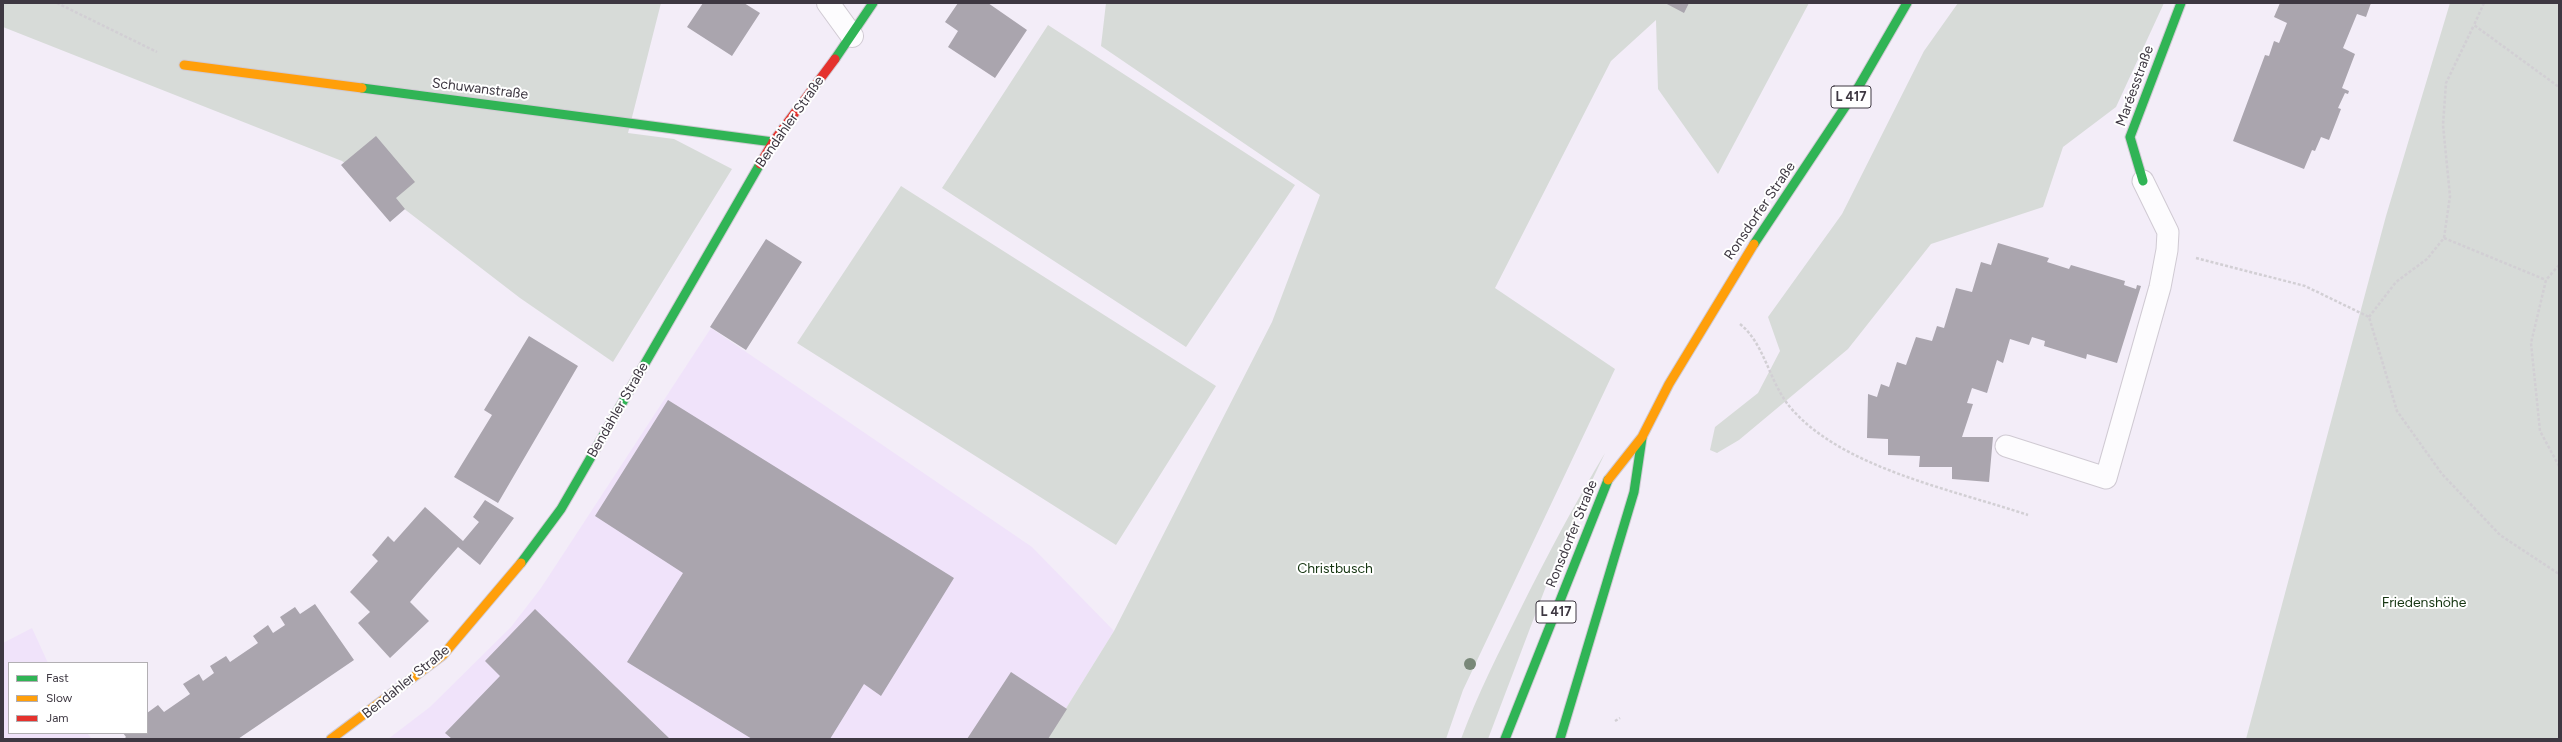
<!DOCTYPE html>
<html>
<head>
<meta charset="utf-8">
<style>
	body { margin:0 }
	#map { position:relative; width:2562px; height:742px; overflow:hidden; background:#f3edf8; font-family:Figtree,sans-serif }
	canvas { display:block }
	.frame { position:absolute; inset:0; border:4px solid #3e3842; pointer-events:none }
	.legend { position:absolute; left:8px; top:662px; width:140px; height:72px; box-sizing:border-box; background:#fff; border:1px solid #b2afb3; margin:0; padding:5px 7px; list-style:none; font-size:12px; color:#3e3842 }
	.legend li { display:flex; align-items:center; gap:8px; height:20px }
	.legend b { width:20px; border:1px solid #b2afb3 }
</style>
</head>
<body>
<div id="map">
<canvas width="2562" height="742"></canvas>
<div class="frame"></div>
<ul class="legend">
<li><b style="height:5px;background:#30b455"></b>Fast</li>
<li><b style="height:5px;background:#ff9f0a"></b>Slow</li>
<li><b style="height:5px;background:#e5322d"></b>Jam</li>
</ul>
</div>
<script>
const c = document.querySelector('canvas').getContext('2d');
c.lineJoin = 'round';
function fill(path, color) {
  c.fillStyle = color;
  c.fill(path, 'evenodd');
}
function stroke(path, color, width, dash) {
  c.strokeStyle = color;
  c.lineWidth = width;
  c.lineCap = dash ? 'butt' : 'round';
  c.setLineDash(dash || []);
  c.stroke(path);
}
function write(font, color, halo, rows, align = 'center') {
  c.font = font + ' Figtree,sans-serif';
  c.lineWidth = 4;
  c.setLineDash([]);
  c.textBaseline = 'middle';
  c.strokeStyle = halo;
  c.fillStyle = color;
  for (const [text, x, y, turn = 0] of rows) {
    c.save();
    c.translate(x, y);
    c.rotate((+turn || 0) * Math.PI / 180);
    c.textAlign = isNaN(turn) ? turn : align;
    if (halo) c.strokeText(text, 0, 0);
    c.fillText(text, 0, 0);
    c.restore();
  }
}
fill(new Path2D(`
	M711,328L1032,547L1114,631L1047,739H388L430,707L511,627L541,588Z
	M32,628L48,663H9V733H87L92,739H3V643Z`), '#f0e3fa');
fill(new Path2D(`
	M3,3H661L628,133L674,139L732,169L613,362L520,298L342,161L3,27Z
	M1106,3H1809L1718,174L1658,89L1656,20L1611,61L1495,288L1615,369L1463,690L1446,739H1047L1114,631L1272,322L1320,195L1101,46Z
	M1958,3H2164L2116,107L2063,147L2043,207L1931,244L1848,349L1739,440L1717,453L1710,450L1715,427L1758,393L1780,351L1768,317L1842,214L1924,51Z
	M2450,3H2559V739H2246L2386,216Z
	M1048,25L1295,185L1186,347L942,188Z
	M901,186L1216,386L1116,545L797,343Z
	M1605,453L1562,544L1488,739H1461C1478,693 1500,650 1522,606C1548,554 1575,503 1605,453Z`), '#d7dbd8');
fill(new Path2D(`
	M703,3H744L760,13L732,56L687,27Z
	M958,3H988L1027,30L995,78L948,47L958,31L945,22Z
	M1665,3H1689L1684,13Z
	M2280,3H2371L2366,17L2357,14L2343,48L2355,54L2342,88L2349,91L2348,94L2345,93L2338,108L2341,109L2329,140L2321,137L2315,151L2312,150L2304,169L2233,141L2265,55L2269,56L2274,41L2279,43L2287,23L2274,17Z
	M376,136L415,182L396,198L405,209L390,222L341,165Z
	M766,239L802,262L746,350L710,327Z
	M1998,243L2049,258L2047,262L2069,269L2071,265L2125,281L2124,285L2136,289L2137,285L2141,286L2117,363L2087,354L2086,359L2044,346L2045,341L2032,337L2029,345L2010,339L2003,363L1997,360L1987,393L1972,388L1967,403L1973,404L1962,437H1993L1989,482L1952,479V467H1919L1920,456L1888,455V439L1867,438L1868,394L1877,397L1881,384L1889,387L1897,362L1906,365L1916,337L1932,341L1937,326L1944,328L1956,288L1972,292L1981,262L1991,265Z
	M529,336L578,366L498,503L454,477L492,415L484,410Z
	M668,400L954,578L881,696L864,684L830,739H752L627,662L683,573L595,516Z
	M485,500L514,518L480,565L458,547L410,602L429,621L390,658L358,623L370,612L350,592L378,561L372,555L388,536L394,542L425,507L463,541L479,522L473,517Z
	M315,604L354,660L238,739H124L126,737L123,733H147V713L158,705L164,712L190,694L183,684L199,674L203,681L214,673L210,666L226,656L230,662L258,643L253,636L268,625L273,633L285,625L280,617L295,607L300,614Z
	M535,609L670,739H452L445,733L500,676L485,661Z
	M1011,672L1067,709L1048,739H967Z`), '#aaa5ae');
const lane = new Path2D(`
	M2006,446L2106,478L2160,287L2167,250L2168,232L2143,181`);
const street = new Path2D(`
	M828,3L852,36`);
const fast = new Path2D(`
	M835,59L873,3
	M362,88L773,142
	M2143,181L2130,137L2181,3
	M1754,244L1859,86L1907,3
	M521,563L561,509L760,164
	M1505,739L1608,480
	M1560,739L1634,492L1642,438`);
const slow = new Path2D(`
	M184,65L362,88
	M1608,480L1642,437L1669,384L1754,244
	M331,739L443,655L521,563`);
const jam = new Path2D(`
	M760,164L773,142L835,59`);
stroke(lane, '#d0cad3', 23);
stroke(street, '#d0cad3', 24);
stroke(fast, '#d0cad3', 11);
stroke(slow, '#d0cad3', 11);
stroke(jam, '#d0cad3', 11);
stroke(new Path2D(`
	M57,3L157,52
	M2484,3L2474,25L2559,87
	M2444,238L2546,280
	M2196,258L2305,286L2369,317L2397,411L2442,474L2500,535L2559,574
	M2559,265L2546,280L2531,343L2540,431L2559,466
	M2369,317L2396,282L2427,259L2444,238L2450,196L2443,125L2446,83L2474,25
	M1740,324C1765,344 1769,382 1790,407C1841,468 1954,490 2028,515
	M1615,721L1620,718`), '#d2cfd4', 2.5, [3, 2]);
stroke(lane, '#fdfcfe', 21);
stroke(street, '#fdfcfe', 22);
stroke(fast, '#30b455', 9);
stroke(slow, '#ff9f0a', 9);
stroke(jam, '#e5322d', 9);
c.fillStyle = '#798879';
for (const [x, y] of [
	[1470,664]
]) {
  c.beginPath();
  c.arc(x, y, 6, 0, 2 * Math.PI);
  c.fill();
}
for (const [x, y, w] of [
	[1851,97,40],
	[1556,612,40]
]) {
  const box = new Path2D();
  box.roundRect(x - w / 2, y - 11, w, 22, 3);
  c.fillStyle = '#fff';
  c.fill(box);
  stroke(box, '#3e3842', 1);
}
write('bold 13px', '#3e3842', null, [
	["L 417",1851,97],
	["L 417",1556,612]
]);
write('14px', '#3e3842', '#fff', [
	["Maréesstraße",2135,86,-70],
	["Schuwanstraße",480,89,7],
	["Bendahler Straße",790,122,-55],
	["Ronsdorfer Straße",1760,211,-56],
	["Bendahler Straße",618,410,-60],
	["Ronsdorfer Straße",1572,534,-68],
	["Bendahler Straße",406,682,-39]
]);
write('14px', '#153511', '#fff', [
	["Christbusch",1335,569],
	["Friedenshöhe",2424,603]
]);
</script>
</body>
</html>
